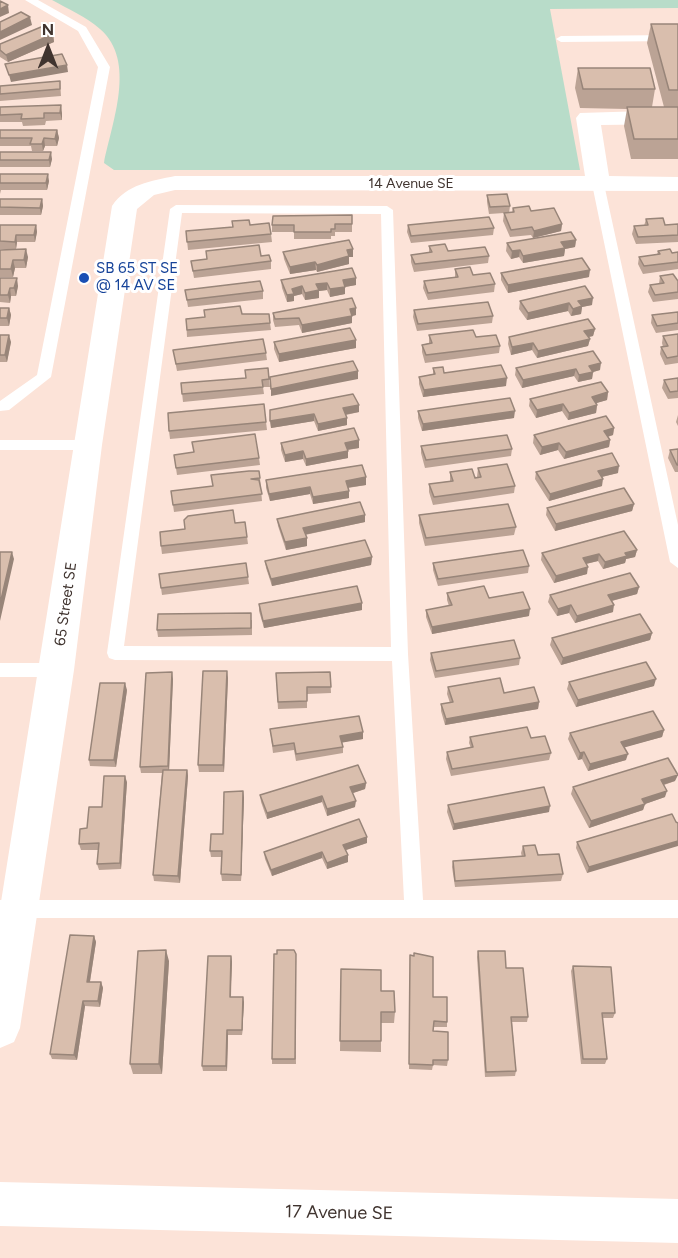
<!DOCTYPE html>
<html>
<head>
<meta charset="utf-8">
<style>
	body { margin:0 }
	#map { position:relative; width:678px; height:1258px; overflow:hidden; background:#fce3d8; font-family:Figtree,sans-serif }
	canvas { display:block }
	.north { position:absolute; left:18px; top:18px; width:60px; height:60px; -webkit-text-stroke:4px #fff; paint-order:stroke; rotate:0deg; font-size:16px; font-weight:700; line-height:24px; text-align:center; color:#40342f }
	.north::after { content:''; display:block; margin:auto; width:21px; height:27px; background:#40342f; clip-path:polygon(50% 0,100% 100%,50% 72%,0 100%) }
</style>
</head>
<body>
<div id="map">
<canvas width="678" height="1258"></canvas>
<div class="north">N</div>
</div>
<script>
const c = document.querySelector('canvas').getContext('2d');
c.lineJoin = 'round';
function fill(path, color) {
  c.fillStyle = color;
  c.fill(path, 'evenodd');
}
function stroke(path, color, width, dash) {
  c.strokeStyle = color;
  c.lineWidth = width;
  c.lineCap = dash ? 'butt' : 'round';
  c.setLineDash(dash || []);
  c.stroke(path);
}
function write(font, color, halo, rows, align = 'center') {
  c.font = font + ' Figtree,sans-serif';
  c.lineWidth = 6;
  c.setLineDash([]);
  c.textBaseline = 'middle';
  c.strokeStyle = halo;
  c.fillStyle = color;
  for (const [text, x, y, turn = 0] of rows) {
    c.save();
    c.translate(x, y);
    c.rotate((+turn || 0) * Math.PI / 180);
    c.textAlign = isNaN(turn) ? turn : align;
    if (halo) c.strokeText(text, 0, 0);
    c.fillText(text, 0, 0);
    c.restore();
  }
}
fill(new Path2D(`
	M52,0H678V8L550,9L580,170H114L104,163C112,122 137,61 100,29C87,17 68,9 52,0Z`), '#b8dcc9');
fill(new Path2D(`
	M25,0H38L86,27L110,67L51,377L9,410L0,411V401L37,375L98,67L78,31Z
	M678,35V41L561,42L556,39L561,36Z
	M598,180L604,184L678,525V568L670,562L592,184Z
	M176,205L387,206L393,210L408,654L423,900H678V918H0V900H404L392,661L115,660L109,658L107,653L170,209ZM182,213L381,214L391,647L124,646Z
	M0,440H87L94,445L87,450H0Z
	M0,663H57L63,665L65,670L63,675L57,677H0Z`), '#fff');
fill(new Path2D(`
	M678,110V124L601,125L609,176L678,177V191L175,190L154,195L137,209L102,445L74,670L20,1028L14,1042L0,1048V908L112,206C127,184 151,181 175,176H585L576,118L580,113Z`), '#fff');
fill(new Path2D(`
	M0,1182L678,1199V1243L0,1226Z`), '#fff');
fill(new Path2D(`
	M651,24H678V159H631L624,126L627,109L580,108L575,88L578,68L655,89L652,107H664L647,43Z
	M53,34L54,42L8,62L0,57V44Z
	M60,81L61,96L0,101V86Z
	M0,107L62,113V120L46,121L45,125L23,126L22,122H0Z
	M0,130H57L59,138L57,146H45L43,151H32L31,146H0Z
	M0,152L52,159L50,167H0Z
	M0,174L49,181L47,190H1L0,194Z
	M487,195L510,206L509,213L512,212L513,208L531,211L562,224L561,231L533,238L531,235L510,237L503,221L504,213L489,214L487,202Z
	M0,199H42L43,206L41,215H0Z
	M352,215V232H335V236H331V239H294V232H272V225Z
	M646,219L665,225L678,224V242L636,244L632,234L634,226H644Z
	M232,221L250,225L271,234L272,242L188,250L186,231L232,227Z
	M0,225H36L37,232L35,242H17L16,249H0Z
	M408,225L494,228L493,235L411,243L407,232Z
	M576,240L575,247L565,249L564,256L523,263L519,257L511,259L506,251L507,243Z
	M429,246L448,251L489,256L488,263L414,272L411,262V255L429,253Z
	M353,249V257H349V264L317,272L316,270L290,274L284,259L283,252Z
	M0,250L28,257L26,268H15L13,277H0Z
	M206,251L261,256L271,261V269L194,278L191,261L207,259Z
	M658,251L672,253L678,252V269L643,274L638,264L639,257L657,255Z
	M455,269L473,275L495,284L494,292L428,300L423,288L424,281L455,277Z
	M501,273L589,277L508,293L501,280Z
	M660,276L678,281V299L653,302L648,292L650,285L659,284Z
	M0,278L18,286L16,296H11L10,303L0,302Z
	M281,280L356,285L345,287V294L330,297L327,290L319,291V298L305,300L302,294L294,296V301L287,302L282,288Z
	M585,286L592,305L582,307L581,314L571,316L568,311L527,320L519,309L520,301Z
	M185,290L263,291V299L188,307Z
	M0,308H9L11,315L9,326H0Z
	M356,308V315L352,316V323L302,333L299,325L275,327L273,320V313Z
	M414,310L493,316L492,323L417,331L413,317Z
	M678,312V330L656,333L651,323L652,315Z
	M242,314L270,323L271,330L187,337L186,319Z
	M595,329L593,336L589,337L590,339L588,346L537,358L532,350L511,355L508,344L509,337Z
	M678,334V363L665,365L660,354L661,347H663L662,343L663,336Z
	M0,335L11,342L7,362H0Z
	M429,335L476,337L500,346L499,353L425,363L422,352V345L429,343Z
	M274,342L356,348L279,362L274,349Z
	M173,350L266,353L267,360L177,371Z
	M593,351L600,370L593,372L592,379L578,382L574,376L522,388L515,375L516,368Z
	M433,368L444,373L506,386L423,397L419,384V377L433,374Z
	M678,378V398L668,399L662,388L664,380Z
	M269,379L270,387H263L264,394L183,402L181,383Z
	M608,392L607,400L596,403L597,405L596,413L568,420L562,411L536,418L529,406L530,399Z
	M270,410L359,412L346,415L347,425L318,431L314,421L271,428Z
	M418,411L514,418L422,431L418,418Z
	M678,415V426L676,422Z
	M266,422L267,430L170,439L169,431Z
	M614,428L613,435L608,437L610,440L609,447L564,459L558,450L540,455L533,443L534,435Z
	M359,440V448L348,450V458L306,466L303,459L285,462L281,450V443Z
	M421,446L512,449L511,456L425,468L421,453Z
	M678,449V472H675L668,458L670,450Z
	M174,455L259,458L260,465L177,475Z
	M478,468L515,486L514,493L433,505L429,492V484L450,481V472L477,477Z
	M536,472L618,473L602,477V486L549,501L535,479Z
	M366,477V485L348,488L349,498L313,504L310,494L270,501L266,488V480Z
	M260,478L262,501L174,512L171,491L213,486Z
	M634,504L632,511L555,531L546,515L547,508Z
	M365,515V522L305,535L307,538V546L286,550L278,526L277,519Z
	M419,515L516,527L514,535L425,546L419,523Z
	M245,522L248,544L162,554L161,546L185,529Z
	M637,550L635,557L626,559L625,563L603,569L598,561L586,564L587,574L554,583L541,560L542,553Z
	M372,557L371,565L272,586L266,568L265,561Z
	M433,563L529,566L528,573L438,586L433,570Z
	M159,574L248,577L249,584L162,595Z
	M639,587L637,594L612,601L613,612L575,623L569,613L557,616L548,602L550,595Z
	M447,593L489,598L529,616L432,634L426,617V610L449,606L447,600Z
	M259,604L362,610L264,628L259,611Z
	M252,620V635L158,637L157,630Z
	M652,633L650,640L561,665L550,645L552,638Z
	M431,653L520,658L519,665L435,678L430,660Z
	M330,672L331,693L307,694V708L278,709L276,673Z
	M228,678L224,772H199L198,765Z
	M173,679L169,770H187L188,776L180,883L154,881L153,875L162,773H141L140,767Z
	M569,682L654,686L576,707L567,689Z
	M448,687L504,693L539,702L538,709L445,725L441,711V704L450,703L447,694Z
	M127,690L116,767L90,766L89,760Z
	M270,729L363,732V739L342,742L343,747V753L296,761L294,750L273,753Z
	M664,730L662,737L624,747L626,760L588,771L582,759L578,760L568,739L570,733Z
	M470,737L531,738L551,753L549,760L451,776L446,759L447,752L471,748L469,743Z
	M675,781L664,785L665,797L645,804L643,810L589,828L571,794L573,787Z
	M127,782L121,869L99,870L97,864L98,850H81L79,844L87,828L102,807Z
	M366,783L365,789L353,793L355,807L327,816L322,802L267,819L261,802L260,795Z
	M243,791L244,798L241,881H222L221,874L222,857H211L210,851L223,834Z
	M448,805L549,812L453,830L447,812Z
	M676,822L587,873L576,848L577,842Z
	M367,843L346,850L348,855V862L327,869L322,858L272,876L265,859L264,852Z
	M523,846L538,855L563,874L561,881L455,887L452,867L453,861L522,857L521,853Z
	M94,936L96,942L90,982H101L103,988L100,1007L85,1006L77,1060L52,1059L50,1054Z
	M294,950L296,1064H272V1059L277,954Z
	M478,951L506,968L528,1017L527,1022H512L516,1071L515,1076L485,1077L477,957Z
	M410,955L447,1022V1027H434L433,1031L448,1060L447,1066L433,1065L432,1070L409,1069Z
	M231,956L232,962L231,997L244,1002L242,1035H228L227,1071H203L202,1066Z
	M169,961L162,1074H133L130,1064Z
	M573,966L615,1013L613,1018H602L607,1059L605,1064H581L571,971Z
	M341,969L381,991L395,1012L394,1023H381V1052L340,1051Z`), '#bba395');
fill(new Path2D(`
	M8,5L9,13L0,17V9Z
	M30,17L32,25L0,40V32Z
	M53,34L54,42L8,62L6,55Z
	M67,65L68,72L11,82L9,75Z
	M61,105L62,113V120L60,113Z
	M57,130L59,138L57,146L55,139Z
	M44,138L45,146L43,151L42,144Z
	M51,152L52,159L50,167L49,160Z
	M48,174L49,181L47,190L46,183Z
	M42,199L43,206L41,215L40,208Z
	M562,224L561,231L533,238L534,231Z
	M36,225L37,232L35,242L34,235Z
	M16,235L17,242L16,249L15,242Z
	M576,240L575,247L565,249L564,256L523,263V256L561,242Z
	M26,249L28,257L26,268L24,260Z
	M353,249V257H349V264L317,272V265L347,250Z
	M520,250L519,257L511,259L512,251Z
	M13,260L15,268L13,277L11,269Z
	M315,262L316,270L290,274V267Z
	M590,270L589,277L508,293V285Z
	M17,278L18,286L16,296L14,288Z
	M356,278V285L345,287V294L330,297V289L343,280Z
	M327,283V290L319,291V298L305,300V293L316,284Z
	M302,286V294L294,296V301L287,302V295L292,289Z
	M10,288L11,296L10,303L8,295Z
	M593,298L592,305L582,307L581,314L571,316L573,309L578,301Z
	M569,303L568,311L527,320L528,313Z
	M9,308L11,315L9,326L7,318Z
	M356,308V315L352,316V323L302,333V325L350,309Z
	M595,329L593,336L583,338L584,331Z
	M9,335L11,342L7,362L5,355Z
	M590,339L588,346L537,358L538,351Z
	M356,340V348L279,362V354Z
	M533,343L532,350L511,355L512,347Z
	M601,363L600,370L593,372L592,379L578,382L579,375L589,366Z
	M576,369L574,376L522,388L523,380Z
	M358,371V379L271,396V389Z
	M507,378L506,386L423,397L424,390Z
	M608,392L607,400L590,405L592,397Z
	M563,404L562,411L536,418L537,410Z
	M359,405V412L343,415V408Z
	M597,405L596,413L568,420L569,413Z
	M515,411L514,418L422,431L423,424Z
	M314,414V421L271,428L270,421Z
	M347,418V425L318,431V424Z
	M614,428L613,435L602,438L604,431Z
	M359,440V448L345,450V443Z
	M610,440L609,447L564,459L566,452Z
	M559,443L558,450L540,455L542,447Z
	M303,451V459L285,462V455Z
	M348,451V458L306,466V459Z
	M619,466L618,473L597,478L598,471Z
	M366,477V485L345,488L346,481Z
	M603,479L602,486L549,501L550,494Z
	M310,487V494L270,501L269,494Z
	M349,491V498L313,504V497Z
	M634,504L632,511L555,531L556,524Z
	M365,515V522L303,535V528Z
	M307,538V546L286,550L285,542Z
	M637,550L635,557L626,559L625,563L603,569L605,562L625,553Z
	M12,552L14,559L0,621V604Z
	M599,554L598,561L581,565L583,558Z
	M372,557L371,565L272,586L271,579Z
	M588,567L587,574L554,583L556,576Z
	M639,587L637,594L607,602L608,595Z
	M362,603V610L264,628L263,621Z
	M571,605L569,613L557,616L558,609Z
	M614,605L613,612L575,623L577,616Z
	M530,609L529,616L432,634V627Z
	M652,633L650,640L561,665L563,658Z
	M227,671L228,678L224,772L223,765Z
	M172,672L173,679L169,772L168,766Z
	M656,679L654,686L576,707L578,700Z
	M125,683L127,690L116,767L114,760Z
	M539,702L538,709L445,725L446,719Z
	M664,730L662,737L619,749L621,742Z
	M363,732V739L340,743V736Z
	M584,752L582,759L578,760L580,753Z
	M628,754L626,760L588,771L590,764Z
	M187,770L188,776L180,883L178,876Z
	M678,775L675,781L659,786L661,780Z
	M125,776L127,782L121,869L120,863Z
	M366,783L365,789L350,794V787Z
	M243,791L244,798L241,881V875Z
	M667,791L665,797L645,804L643,810L589,828L591,821L642,799Z
	M322,796V802L267,819V813Z
	M356,801L355,807L327,816V809Z
	M550,806L549,812L453,830L454,824Z
	M367,837V843L343,851V845Z
	M678,841V846L587,873L589,867Z
	M322,852V858L272,876L271,870Z
	M348,855V862L327,869V863Z
	M94,936L96,942L89,987L87,982Z
	M166,950L169,961L162,1074L159,1064Z
	M231,956L232,962L230,1002V997Z
	M101,982L103,988L100,1007L98,1001Z
	M243,997L244,1002L242,1035V1030Z
	M83,1001L85,1006L77,1060L74,1055Z
	M227,1030L228,1035L227,1071L226,1066Z`), '#988579');
const building = new Path2D(`
	M0,1L8,5L0,9Z
	M21,12L30,17L0,32V22Z
	M651,24H678V90H669Z
	M41,27L53,34L6,55L0,50V44Z
	M62,54L67,65L9,75L5,64Z
	M578,68H650L655,89H583Z
	M60,81V89L0,94V86Z
	M61,105L60,113H44V118L21,119L22,114L0,115V107Z
	M627,107H678V139H634Z
	M0,130H57L55,139L44,138L42,144H30L32,138H0Z
	M0,152H51L49,160H0Z
	M0,174H48L46,183H0Z
	M507,194L510,206L490,207L487,195Z
	M0,199H42L40,208L0,207Z
	M529,206L531,211L554,208L562,224L534,231L532,227L511,230L504,213L514,212L513,208Z
	M352,215V224H335V229H331V232H294V225H272L273,216Z
	M489,217L494,228L411,236L408,225Z
	M663,218L665,225L678,224V235L638,237L634,226L648,225L646,219Z
	M249,220L250,225L269,223L271,234L187,242L186,231L233,227L232,221Z
	M0,225H36L34,235H16L15,242L0,241Z
	M571,232L576,240L561,242L565,248L523,256L520,250L512,251L507,243Z
	M349,240L353,249L347,250L349,256L317,265L315,262L290,267L283,252Z
	M445,244L448,251L485,247L489,256L415,264L411,255L432,252L429,246Z
	M259,245L261,256L269,255L271,261L193,271L191,261L207,259L206,251Z
	M26,249L24,260H13L11,269H0V250Z
	M670,249L672,253L678,252V262L644,266L639,257L660,254L658,251Z
	M582,258L590,270L508,285L501,273Z
	M470,267L473,275L490,273L495,284L428,293L424,281L458,277L455,269Z
	M352,268L356,278L343,280L345,287L330,289L327,283L316,284L319,290L305,293L302,286L292,289L294,294L287,295L281,280Z
	M673,274L678,281V292L655,295L650,285L664,283L660,276Z
	M0,278H17L14,288H10L8,295H0Z
	M260,281L263,291L187,300L185,290Z
	M585,286L593,298L578,301L582,306L573,309L569,303L528,313L520,301Z
	M352,298L356,308L350,309L352,316L302,325L299,318L275,319L273,313Z
	M488,302L493,316L418,324L414,310Z
	M240,306L242,314H269L270,323L187,330L186,319L205,317L204,310Z
	M0,308H9L7,318H0Z
	M678,312V323L657,326L652,315Z
	M588,319L595,329L584,331L590,339L538,351L533,343L512,347L509,337Z
	M350,328L356,340L279,354L274,342Z
	M473,330L476,337L496,335L500,346L426,355L422,345L432,343L429,335Z
	M678,334V356L667,358L661,347L668,346L663,336Z
	M0,335H9L5,355H0Z
	M263,339L266,353L176,364L173,350Z
	M593,351L601,363L589,366L593,372L579,375L576,369L523,380L516,368Z
	M353,361L358,371L271,389L270,377Z
	M501,365L507,378L424,390L419,377L435,374L433,368L443,367L444,373Z
	M268,368L269,379L262,380L263,387L182,394L181,383L246,378L245,370Z
	M678,378V391L670,392L664,380Z
	M601,382L608,392L592,397L597,405L569,413L563,404L537,410L530,399Z
	M353,394L359,405L343,408L347,418L318,424L314,414L270,421V410Z
	M510,398L515,411L423,424L418,411Z
	M264,404L266,422L169,431L168,413Z
	M606,416L614,428L604,431L610,440L566,452L559,443L542,447L534,435Z
	M354,428L359,440L345,443L348,451L306,459L303,451L285,455L281,443Z
	M255,434L259,458L176,468L174,455L194,452L192,442Z
	M507,435L512,449L426,460L421,446Z
	M678,449V465H677L670,450Z
	M612,453L619,466L598,471L603,479L550,494L536,472Z
	M507,464L515,486L434,497L429,484L453,481L450,472L472,469L475,478L481,477L478,468Z
	M362,465L366,477L346,481L349,491L313,497L310,487L269,494L266,480Z
	M249,471H259L260,478L251,479L259,480L262,494L173,505L171,491L213,486L211,475Z
	M624,488L634,504L556,524L547,508Z
	M360,502L365,515L303,528L307,538L285,542L277,519Z
	M508,504L516,527L426,538L419,515Z
	M233,510L235,523L245,522L247,537L161,546L160,532L185,529L184,520L188,516Z
	M624,531L637,550L625,553L627,556L605,562L599,554L583,558L588,567L556,576L542,553Z
	M365,540L372,557L271,579L265,561Z
	M523,550L529,566L438,579L433,563Z
	M0,552H12L0,604Z
	M246,563L248,577L161,588L159,574Z
	M630,573L639,587L608,595L614,605L577,616L571,605L558,609L550,595Z
	M357,586L362,603L263,621L259,604Z
	M484,586L489,598L523,592L530,609L432,627L426,610L452,605L447,593Z
	M251,613V628L157,630L158,614Z
	M640,614L652,633L563,658L552,638Z
	M514,640L520,658L436,671L431,653Z
	M646,662L656,679L578,700L569,682Z
	M203,671H227L223,765H198Z
	M172,672L168,766L140,767L146,673Z
	M330,672L331,687H307V701L278,702L276,673Z
	M500,678L504,693L534,687L539,702L446,719L441,704L453,702L448,687Z
	M100,683H125L114,760H89Z
	M653,711L664,730L621,742L628,754L590,764L584,752L580,753L570,733Z
	M359,716L363,732L340,736L343,747L296,754L294,743L273,746L270,729Z
	M527,727L531,738L545,736L551,753L452,769L447,752L473,747L470,737Z
	M668,758L678,775L661,780L667,791L642,799L645,804L591,821L573,787Z
	M358,765L366,783L350,787L356,801L327,809L322,796L267,813L260,795Z
	M163,770H187L178,876L153,875Z
	M104,776H125L120,863L97,864L99,843L79,844L80,829L87,828L89,807H102Z
	M544,787L550,806L454,824L448,805Z
	M243,791L241,875L221,874L222,851H210L211,834H223L224,792Z
	M672,814L676,822L678,823V841L589,867L577,842Z
	M359,819L367,837L343,845L348,855L327,863L322,852L271,870L264,852Z
	M535,845L538,855L559,854L563,874L455,881L453,861L525,856L523,846Z
	M70,935L94,936L87,982H101L98,1001H83L74,1055L50,1054Z
	M166,950L159,1064H130L138,951Z
	M277,950H294L296,954L295,1059H272L274,954H277Z
	M478,951H505L506,968H523L528,1017H511L516,1071L486,1072Z
	M414,953L433,957V997H447V1022L434,1021L433,1031L448,1032V1060H433V1065L409,1064L410,955L414,956Z
	M208,956H231L230,997H243L242,1030H227L226,1066H202Z
	M573,966L611,967L615,1013H602L607,1059H583Z
	M341,969L381,970V991H394L395,1012H381V1041H340Z`);
fill(building, '#d9bead');
stroke(building, '#988579', 1.5);
for (const [x, y, r, color] of [
	[84,278,6,"#1a4fb4"]
]) {
  const dot = new Path2D();
  dot.arc(x, y, r, 0, 2 * Math.PI);
  c.fillStyle = color;
  c.fill(dot);
  stroke(dot, '#fff', 2);
}
write('14px', '#40342f', '#fff', [
	["14 Avenue SE",411,184]
]);
write('15px', '#164399', '#fff', [
	["SB 65 ST SE",96,269],
	["@ 14 AV SE",96,286]
], 'left');
write('15px', '#40342f', '#fff', [
	["65 Street SE",66,604,-82]
]);
write('18px', '#40342f', '#fff', [
	["17 Avenue SE",339,1213,1]
]);
</script>
</body>
</html>
